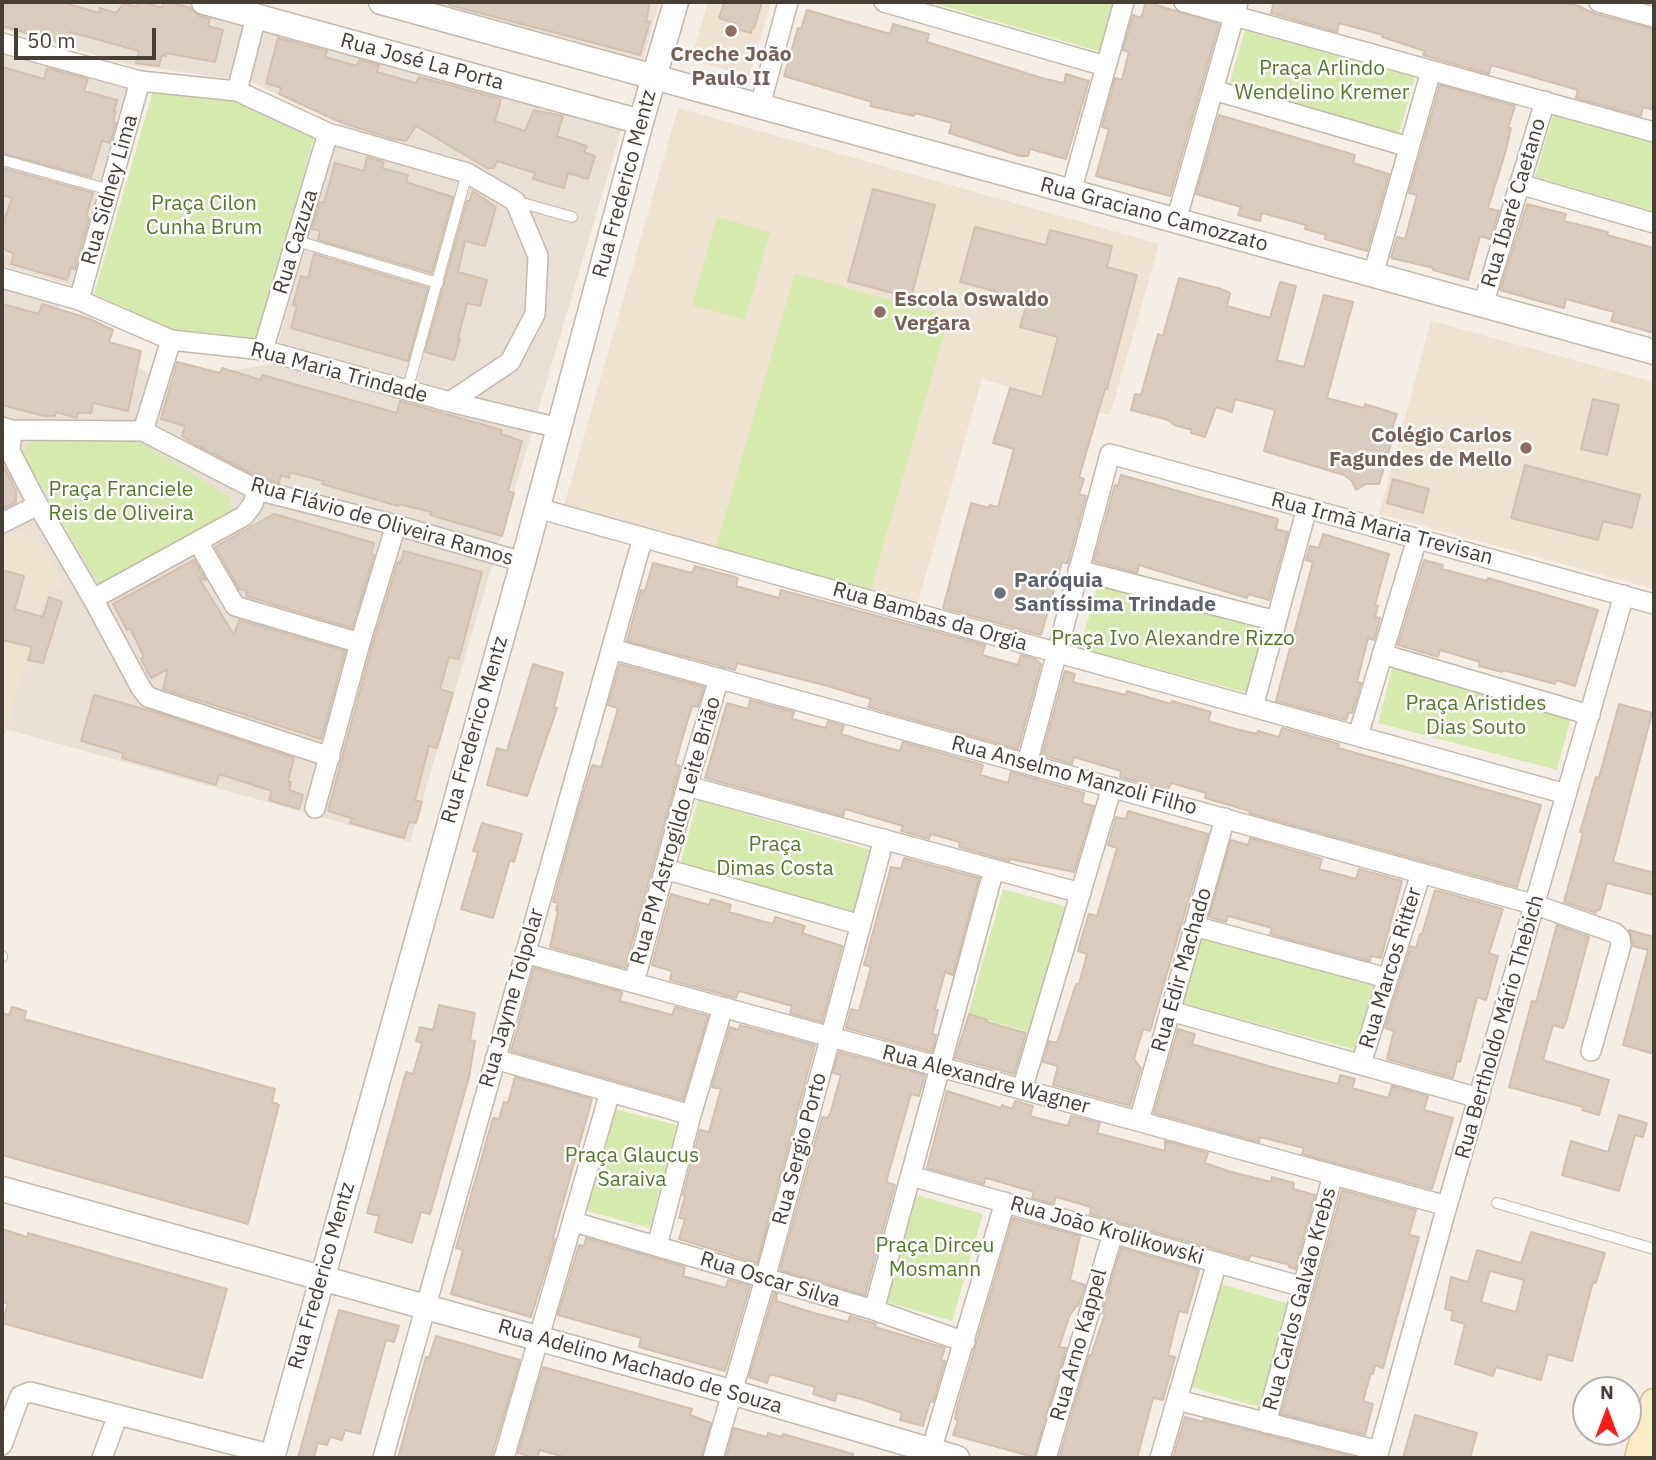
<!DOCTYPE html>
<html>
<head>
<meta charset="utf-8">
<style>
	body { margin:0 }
	#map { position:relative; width:1656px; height:1460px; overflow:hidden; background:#f4eee6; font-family:"IBM Plex Sans",sans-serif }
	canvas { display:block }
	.frame { position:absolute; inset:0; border:4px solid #473e35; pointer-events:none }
	.north { position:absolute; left:1572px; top:1376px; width:70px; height:70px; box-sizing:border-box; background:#fff; border:2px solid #b5b2ae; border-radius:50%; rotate:0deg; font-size:19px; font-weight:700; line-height:28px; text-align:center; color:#473e35 }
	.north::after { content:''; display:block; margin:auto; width:24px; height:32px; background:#ff1c12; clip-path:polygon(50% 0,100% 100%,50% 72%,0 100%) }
	.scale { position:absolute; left:14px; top:28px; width:142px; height:32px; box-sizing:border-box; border:4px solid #473e35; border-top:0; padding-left:9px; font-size:21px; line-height:24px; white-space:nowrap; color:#473e35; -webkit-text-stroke:5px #fff; paint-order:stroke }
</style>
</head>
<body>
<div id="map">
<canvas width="1656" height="1460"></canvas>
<div class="frame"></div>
<div class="north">N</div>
<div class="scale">50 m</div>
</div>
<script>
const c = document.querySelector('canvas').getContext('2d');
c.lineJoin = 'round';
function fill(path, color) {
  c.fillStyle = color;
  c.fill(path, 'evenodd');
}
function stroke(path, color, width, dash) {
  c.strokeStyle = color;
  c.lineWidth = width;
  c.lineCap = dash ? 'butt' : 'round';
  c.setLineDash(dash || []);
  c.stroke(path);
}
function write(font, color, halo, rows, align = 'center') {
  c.font = font + ' "IBM Plex Sans",sans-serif';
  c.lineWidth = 5;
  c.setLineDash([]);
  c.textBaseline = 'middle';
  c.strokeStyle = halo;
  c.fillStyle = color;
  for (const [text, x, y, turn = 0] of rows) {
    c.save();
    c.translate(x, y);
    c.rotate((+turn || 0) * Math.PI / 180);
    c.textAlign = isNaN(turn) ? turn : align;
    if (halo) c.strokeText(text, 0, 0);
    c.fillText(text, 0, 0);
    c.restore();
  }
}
fill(new Path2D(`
	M2,2H189L623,124L410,842L2,728V289L55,304L159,382L272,364L339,124L249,81L131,65L2,29Z
	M422,2H659L643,61Z
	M2,55L128,89L71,285L2,266Z`), '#e8e0d4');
fill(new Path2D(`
	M708,2H771L749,76L691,60Z
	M678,108L1159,244L1110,415L982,379L917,606L564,506Z
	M1431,321L1654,382V589L1379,514Z
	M18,531L37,537L63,585L45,595L5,734L2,733V540Z`), '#eee2d0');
fill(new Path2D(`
	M930,2H1116L1101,52Z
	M1245,29L1415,77L1399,133L1229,86Z
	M153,91L235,100L314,138L257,338L172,329L94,294Z
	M1554,111L1654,140V211L1535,177Z
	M717,217L770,232L745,320L692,305Z
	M795,273L949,317L870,591L716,547Z
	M32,440L138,441L230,497L231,513L99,585L22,453Z
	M1098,584L1265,630L1248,693L1080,648Z
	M1394,662L1573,710L1557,770L1378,723Z
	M698,800L871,850L853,913L680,864Z
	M1003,889L1068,907L1033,1033L968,1015Z
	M1199,936L1374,983L1356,1050L1181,1003Z
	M614,1109L677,1125L650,1228L587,1211Z
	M917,1195L983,1214L952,1321L887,1302Z
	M1221,1284L1289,1304L1259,1407L1191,1387Z`), '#d6eaad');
const building = new Path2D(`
	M2,2H69L68,4L99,13L100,8L116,13L124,3L137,7L138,2H143L162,8L163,2H168L191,8L199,16L210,19L208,26L223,30L215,62L166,53V56L162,55L159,66L136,63L139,51L70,32L67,44L2,26Z
	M449,2H650L646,21L650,22L640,55L449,5Z
	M724,2H762L754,28H752L751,33L737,29L738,24L719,18Z
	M1146,2L1219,24L1170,196L1096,176L1109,129L1102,127L1115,78L1122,80L1129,52L1123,50L1133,15L1141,18Z
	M1274,2H1563L1578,6L1596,14L1654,29V110L1643,107L1641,116L1576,98L1578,90L1491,65L1489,74L1423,55L1425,51L1382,37L1383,35L1339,23L1337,32L1271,13Z
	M807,10L890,34L893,24L929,34L927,42L1045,79L1064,83L1066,74L1089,81L1066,159L1030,149L1028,156H1020L949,133L952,123L915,113L914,116L870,106L872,102L784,76L798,28L801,29Z
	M278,38L327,51L325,57L357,66L359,60L379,65L377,72L416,83L419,77L501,99L495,121L525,131L534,110L563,116L557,136L587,146L584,152L595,156L588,179L568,173L564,188L533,179L535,173L497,161L494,168H487L416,126L406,141L390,138L343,123L279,94L281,88L266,83Z
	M2,67L44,79L47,68L88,79L84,91L117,100L114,112H116L113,122L116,123L110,143L102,141L91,177L2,153Z
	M1440,85L1515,106L1508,128H1511L1506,150L1488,208L1499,211L1490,239L1480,236L1468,280L1433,270L1434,268L1391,258L1397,237L1405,239L1417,195L1409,193Z
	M1219,115L1355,155L1353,163L1389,174L1367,251L1325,239L1326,235L1305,229L1306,225L1262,213L1260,221L1238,215L1241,207L1196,194Z
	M367,157L384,162L382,168L408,175L406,182L453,197L432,273L318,240L320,231L312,229L320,202L324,203L335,163L364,171Z
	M2,168L93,193L86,217L89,218L75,269L71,268L67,280L11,264L14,254L2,248V227L12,198L2,195Z
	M873,189L935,205L911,298L848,281Z
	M473,191L496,207L485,246L465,241L458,272L487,280L480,306L467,303L458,338L460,339L454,360L425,352L467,201H470Z
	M1527,204L1566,214L1564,221L1608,232L1607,235L1654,248V333L1611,321L1614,312L1566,299L1564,308L1500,290Z
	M975,227L1046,245L1050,230L1112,246L1107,267L1137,275L1107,389H1105L1079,477L1084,479L1079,494L1086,496L1068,563L1062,562L1041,635L943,608L971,503L989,508L990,505L998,507L1014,449L993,443L1010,388L1042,397L1058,337L1020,327L1028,300L960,282Z
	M314,254L428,288L408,361L291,328L297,306L293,305L301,276L308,278Z
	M1179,278L1221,289L1230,293L1227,306L1270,318L1280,282L1296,286L1277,360L1304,367L1324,295L1353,302L1327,398L1364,408L1365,404L1397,414L1392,429L1395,430L1379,484H1366L1356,490L1352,481L1344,475L1264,451L1275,410L1235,399L1232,412L1216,407L1205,437L1191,433L1192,430L1174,425L1168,420L1131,410L1135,394L1141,395L1158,334L1163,336Z
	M2,304L39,314L42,304L90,319L113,330L109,342L141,351L128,411L93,403L91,413H78L77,418L56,412L55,416H44L2,405Z
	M177,362L220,373L222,368L261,380L262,375L397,413L400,401L502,430L501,434L522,441L508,491L514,493L502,536L430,515L431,512L399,504L398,506L322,484L323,481L290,472L289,478L281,475L279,483L261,478L194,444L182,436L185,426L161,419Z
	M1593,399L1619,405L1607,455L1581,449Z
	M2,463L16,490V502L2,509Z
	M1525,465L1640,495L1632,528L1603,521L1598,540L1511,518Z
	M1121,475L1278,519L1276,529L1288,532L1269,600L1248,594L1247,598L1139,565L1137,573L1094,561L1114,488L1115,485L1118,486Z
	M1393,479L1429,489L1423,513L1387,503Z
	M274,514L374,543L371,554L374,555L352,628L246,596L247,591L239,589L215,547Z
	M1323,534L1389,554L1375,605L1378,606L1375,617L1380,618L1374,640L1368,638L1357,682L1361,683L1352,713L1349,712L1346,720L1276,701L1313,562L1306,560L1310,546L1319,548Z
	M404,551L482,572L459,659L449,657L440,689L453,693L437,748L429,746L415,800L422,802L416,823L409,822L404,838L350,823L352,818L328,811L372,646L398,562L400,563Z
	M194,560L206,580L199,578L234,635L239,620L345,651L321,739L163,689L168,669L151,678L141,659L144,657L130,628L127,630L113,604Z
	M1424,560L1443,565L1442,569L1487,581L1488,578L1598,610L1575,686L1556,680L1555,684L1503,670L1502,672L1479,666L1480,662L1440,650L1438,657L1398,645Z
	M653,563L692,573L695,566L738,578L736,586L779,598L781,590L985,645L982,655L1018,665L1021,655L1035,659L1041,664L1018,749L868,707L871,699L824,685L737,663L735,670L627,641L641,590L645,591Z
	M2,570L24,576L15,609L43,617L49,597L62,602L43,663L28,660L32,647L2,640Z
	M533,664L563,673L554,707L557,708L527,796L487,785L497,748L507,751Z
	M620,664L704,687L698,707L692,706L675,764L680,766L625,968L550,947L558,911L556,910L558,903L553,902L578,811L592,765L601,767L618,708L608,705Z
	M1065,671L1075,674L1073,682L1126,695L1127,691L1171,704L1172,701L1211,712L1208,721L1236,729L1257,734L1258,731L1279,737L1282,728L1339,744L1338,748L1541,805L1517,887L1249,813L1250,811L1205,798L1206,793L1171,783L1168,790L1120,777L1121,771L1074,757L1072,764L1042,755Z
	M94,695L158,713L294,758L288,781L291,782L289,790L303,795L299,809L269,800L272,791L219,774L216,785L122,758L123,753L81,741Z
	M750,700L794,712L792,719L826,728L828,721L844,726L841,734L873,744L900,751L903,742L983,765L980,775L1008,783L1011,772L1084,793L1082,803L1094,806L1074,872L1010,859L1009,861L959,847L960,842L931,834L929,839L901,831L903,826L859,813L845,809L843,816L705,778L727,703L748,709Z
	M1619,704L1652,713L1613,862L1654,873V895L1607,883L1600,910H1597L1596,913L1564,902L1583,833L1580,832L1596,777L1599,778Z
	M1128,811L1208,834L1150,1031L1143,1029L1134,1059L1141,1068L1130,1106L1053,1085L1058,1066L1043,1062L1049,1041L1057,1043L1076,984H1079L1087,954L1078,951L1083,933L1089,914L1097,916L1117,848L1108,845L1116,817L1126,819Z
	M482,823L522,834L514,862L510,860L493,918L461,909L478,852L473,851Z
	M1250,838L1322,859L1319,869L1356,879L1359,869L1402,881L1381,958L1371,956L1370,961L1270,934L1272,928L1228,916L1226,922L1209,917L1231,840L1248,845Z
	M904,858L979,878L953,975L945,972L935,1009L938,1010L932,1034L936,1035L932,1052L846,1028L851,1009L859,1011L871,967L864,965L891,867L901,869Z
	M1435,890L1503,909L1489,953L1498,956L1486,1000L1477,997L1460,1062L1457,1061L1453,1078L1387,1059L1394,1031L1385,1028L1411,946L1416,948L1420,934H1422Z
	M671,894L709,905L711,899L731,905L729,912L773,924L775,917L805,926L802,933L842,946L822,1022L790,1013L792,1006L739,991L736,998L670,980L672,971L652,965Z
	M1557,925L1589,937L1566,1022L1563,1028L1553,1025L1543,1060L1609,1080L1599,1115L1582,1110L1583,1107L1509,1087L1532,1001L1536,1002Z
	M1629,930L1654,937V1054L1623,1045L1648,950L1633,946Z
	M534,968L622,992L620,1001L665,1013L672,1015L675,1007L708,1016L683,1100L511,1051Z
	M439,1005L475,1013L470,1040L475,1041L469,1077L430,1214L421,1212L412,1243L375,1232L379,1216L367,1213L406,1072L413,1074L422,1043L416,1041L420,1027L433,1030Z
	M12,1007L26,1011L24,1019L275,1089L272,1102L279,1105L248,1224L2,1155V1013L9,1015Z
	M969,1014L987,1020V1022L1026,1033L1014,1074L955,1058Z
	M740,1025L815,1045L757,1263L679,1239L685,1219L679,1218L685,1196L683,1195L700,1130L709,1132L721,1089L712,1087L730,1027L738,1030Z
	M1178,1029L1195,1034L1192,1044L1279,1069L1338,1084L1340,1075L1355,1079L1352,1088L1388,1098L1392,1086L1428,1096L1424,1110L1453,1118L1432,1189L1302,1154L1304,1148L1260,1137L1259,1142L1154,1113Z
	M839,1052L925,1075L919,1096L911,1094L886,1182L895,1185L865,1295L780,1270L822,1117L827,1118L830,1114L841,1075L833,1073Z
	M515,1077L592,1099L553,1238L555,1239L531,1317L451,1294L463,1250L456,1248L493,1118L499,1119L504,1102L508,1103Z
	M947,1091L1001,1108L1002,1105L1012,1109L1015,1101L1033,1106L1030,1116L1068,1126L1071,1116L1100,1123L1097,1133L1165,1151V1141L1208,1153L1205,1163L1228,1171L1271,1182L1272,1177L1294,1183L1293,1189L1315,1195L1295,1269L1289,1267L1290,1265L1251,1255L1249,1259L1090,1214L1091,1207L1056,1197L1054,1204L1032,1198L1034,1192L990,1179L985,1178L984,1184L927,1168Z
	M1619,1115L1647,1123L1643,1137L1635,1135L1619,1191L1562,1175L1571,1141L1608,1152Z
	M1342,1190L1416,1210L1409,1235L1419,1237L1383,1368L1375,1365L1373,1374L1371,1373L1363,1401L1373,1404L1365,1435L1281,1414Z
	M1013,1218L1080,1236L1070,1280L1085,1285L1078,1306H1076L1069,1317L1059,1347L1066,1348L1034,1457L953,1435L958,1420L955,1419L957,1408Z
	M2,1229L27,1237L28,1233L227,1289L202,1378L2,1323L8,1303L2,1302Z
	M1531,1232L1605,1253L1596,1283L1593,1282L1572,1361L1548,1354L1541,1380L1496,1367L1493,1376L1455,1364L1465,1324L1451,1320L1453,1311L1445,1309L1451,1277L1468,1282L1477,1250L1521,1263ZM1490,1271L1524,1280L1516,1312L1481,1302Z
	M586,1238L685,1267L683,1276L726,1288L728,1280L750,1286L725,1371L639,1347L641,1338L558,1315L579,1245L584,1246Z
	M1121,1248L1199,1270L1187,1313L1179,1311L1168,1355L1175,1357L1163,1400L1153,1398L1137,1458H1059L1089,1355L1091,1356L1105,1314L1102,1313Z
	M774,1293L777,1294L776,1301L814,1313L848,1322L850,1316L876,1324L875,1327L945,1348L941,1360L945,1361L933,1402L930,1401L923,1426L900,1420L902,1413L861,1399L837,1393L835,1401L813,1394L815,1387L770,1374L767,1383L749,1377Z
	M339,1310L399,1326L394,1342L386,1340L360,1434L345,1430L342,1440L330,1437L327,1445L318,1443L314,1458H298Z
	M436,1336L520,1360L491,1458H398L426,1357L429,1358Z
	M543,1367L692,1409L690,1415L711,1423L701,1458H568L540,1450L537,1458H535L518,1453Z
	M1415,1415L1477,1433L1470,1458H1403Z
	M1185,1417L1203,1422L1204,1419L1358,1458H1173Z
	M734,1428L767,1437L768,1433L782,1437L783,1434L853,1454V1458H726Z`);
fill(building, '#d9ccbe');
stroke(building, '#d1c0ae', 2);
const service = new Path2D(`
	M2,160L110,190
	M515,201L572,217
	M297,241L438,283
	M407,391L467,173
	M2,957V956
	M1497,1203L1654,1249`);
const minor = new Path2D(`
	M884,2L1105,66
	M1184,2L1654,132
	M1599,2L1654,17
	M2,43L140,81L237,91L328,133L467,173L515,201L538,256L535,314L510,362L450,402
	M1213,90L1409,147
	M237,91L256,17
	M760,106L788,2
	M1519,184L1654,223
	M1071,192L1124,2
	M1176,221L1238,2
	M1373,275L1431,71
	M2,278L79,300L171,340L263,350L450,402L559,428
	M79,300L140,81
	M1483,305L1545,101
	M263,350L328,133
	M2,427L12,430L143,431L257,490L396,525L523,562
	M12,430L10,451L38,505L93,599L141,688L148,697L330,757
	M143,431L171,340
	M537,508L1566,794
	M2,523L38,505
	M198,542L235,606L360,643
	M1078,570L1276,621
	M93,599L244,516L253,504L257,490
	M612,649L1536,905L1615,933L1620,938L1621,945L1591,1051
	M1382,654L1590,715
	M1253,707L1307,508
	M1358,736L1417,539
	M1027,764L1110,454L1654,604
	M687,786L1081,893
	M315,808L360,643L396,525
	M665,869L861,925
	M1194,926L1387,978
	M525,953L1447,1206
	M634,983L687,786L719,678
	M1170,1011L1479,1098
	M495,1059L691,1115
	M1361,1064L1421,873
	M1022,1090L1112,787
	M1139,1121L1225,818
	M911,1176L1303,1287
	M574,1222L874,1310L965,1342
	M657,1246L691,1115L723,1007
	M874,1310L994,869
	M1177,1400L1379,1451
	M1266,1423L1333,1175
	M2,1445L20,1396L30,1392L273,1455
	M102,1458L118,1415
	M383,1458L643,537
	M504,1458L610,1092
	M713,1458L765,1279L884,839
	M929,1458L1005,1202
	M1046,1458L1113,1233
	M1160,1458L1217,1262
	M1377,1458L1447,1206L1624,595`);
const tertiary = new Path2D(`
	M204,2L641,122
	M381,2L1654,352
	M2,1189L731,1392L957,1458
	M272,1458L523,562L641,122L676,2`);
const secondary = new Path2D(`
	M1638,1458L1654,1402`);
stroke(service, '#c3b8ab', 12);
stroke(minor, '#c3b8ab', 22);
stroke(tertiary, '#c3b8ab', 27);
stroke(secondary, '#d9c096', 29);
stroke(service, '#fff', 10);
stroke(minor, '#fff', 19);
stroke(tertiary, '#fff', 24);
stroke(secondary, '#ffebc5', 26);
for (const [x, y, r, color] of [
	[731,31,7,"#8d6e63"],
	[880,312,7,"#8d6e63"],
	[1526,448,7,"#8d6e63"],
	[1000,593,7,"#6b7280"]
]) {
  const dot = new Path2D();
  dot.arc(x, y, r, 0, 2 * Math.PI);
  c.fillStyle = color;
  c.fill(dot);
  stroke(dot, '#fff', 2.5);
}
write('bold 21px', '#785e54', '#fff', [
	["Creche João",731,55],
	["Paulo II",731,79],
	["Escola Oswaldo",894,300,"left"],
	["Vergara",894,324,"left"],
	["Colégio Carlos",1512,436,"right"],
	["Fagundes de Mello",1512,460,"right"]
]);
write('21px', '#473e35', '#fff', [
	["Rua José La Porta",422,62,15],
	["Rua Frederico Mentz",625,184,-75],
	["Rua Sidney Lima",110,190,-74],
	["Rua Ibaré Caetano",1514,203,-73],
	["Rua Graciano Camozzato",1154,215,15],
	["Rua Cazuza",296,242,-73],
	["Rua Maria Trindade",339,373,15],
	["Rua Flávio de Oliveira Ramos",382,522,16],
	["Rua Irmã Maria Trevisan",1382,529,15],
	["Rua Bambas da Orgia",930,617,16],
	["Rua Frederico Mentz",475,730,-74],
	["Rua Anselmo Manzoli Filho",1074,776,15],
	["Rua PM Astrogildo Leite Brião",676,831,-74],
	["Rua Marcos Ritter",1391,968,-73],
	["Rua Edir Machado",1182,970,-74],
	["Rua Jayme Tolpolar",512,998,-74],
	["Rua Bertholdo Mário Thebich",1500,1027,-74],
	["Rua Alexandre Wagner",986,1080,15],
	["Rua Sergio Porto",800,1149,-75],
	["Rua João Krolikowski",1107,1231,16],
	["Rua Frederico Mentz",322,1276,-74],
	["Rua Oscar Silva",770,1280,17],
	["Rua Carlos Galvão Krebs",1300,1299,-75],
	["Rua Arno Kappel",1079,1345,-74],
	["Rua Adelino Machado de Souza",640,1367,16]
]);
write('21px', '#507c25', '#fff', [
	["Praça Arlindo",1322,69],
	["Wendelino Kremer",1322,93],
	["Praça Cilon",204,204],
	["Cunha Brum",204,228],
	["Praça Franciele",121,490],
	["Reis de Oliveira",121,514],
	["Praça Ivo Alexandre Rizzo",1173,639],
	["Praça Aristides",1476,704],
	["Dias Souto",1476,728],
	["Praça",775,845],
	["Dimas Costa",775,869],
	["Praça Glaucus",632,1156],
	["Saraiva",632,1180],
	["Praça Dirceu",935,1246],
	["Mosmann",935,1270]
]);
write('bold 21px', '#5b616d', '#fff', [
	["Paróquia",1014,581],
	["Santíssima Trindade",1014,605]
], 'left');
</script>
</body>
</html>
